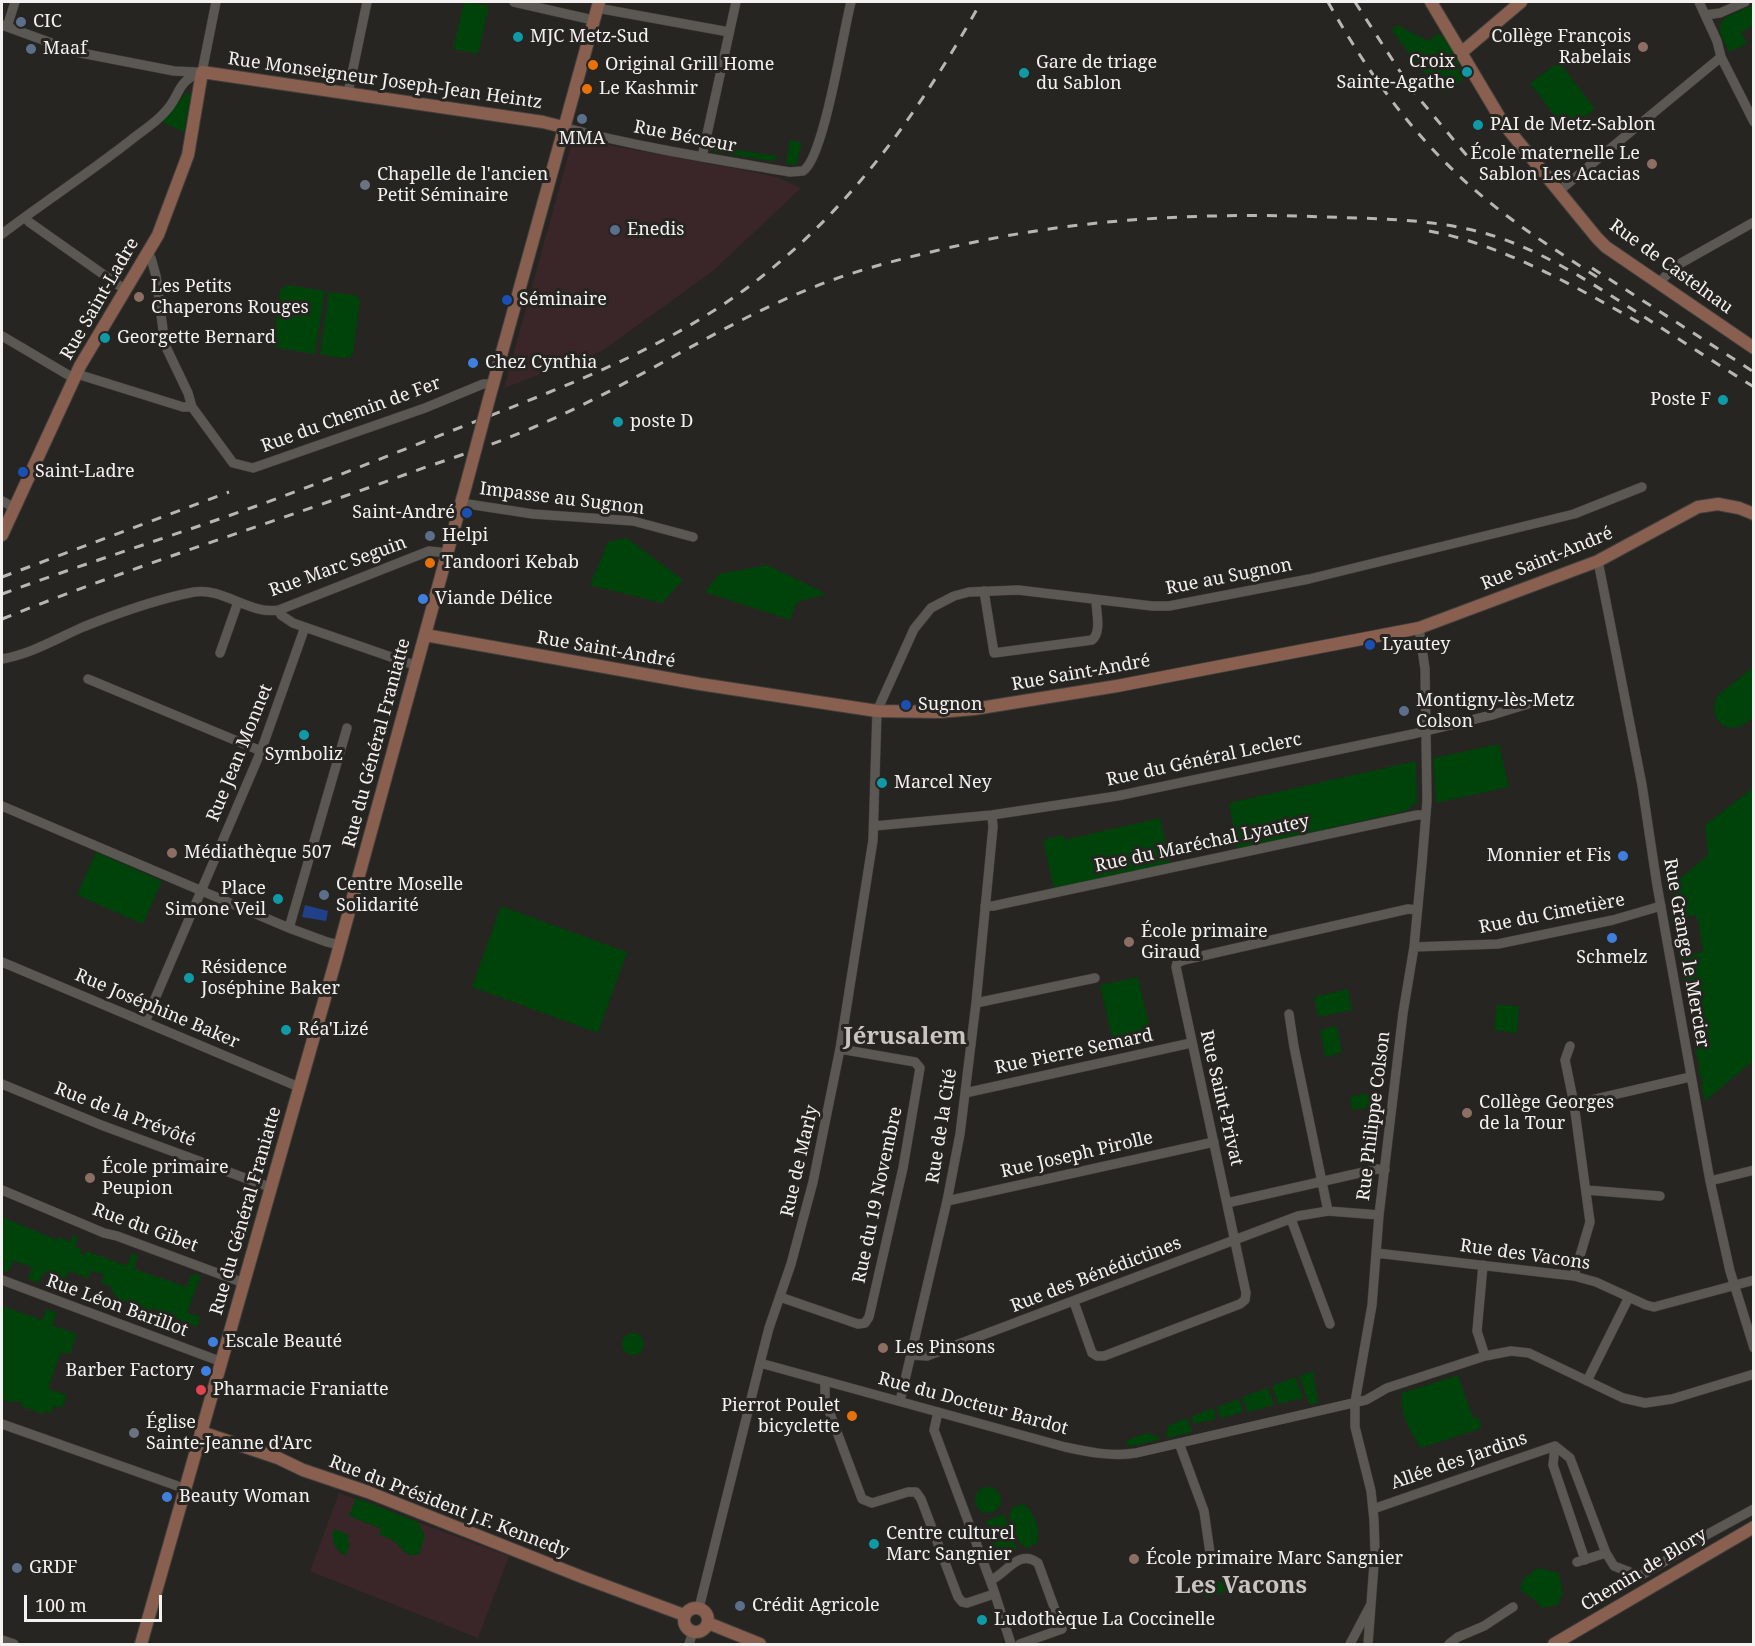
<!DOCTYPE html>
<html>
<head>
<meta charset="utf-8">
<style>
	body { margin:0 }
	#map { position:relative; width:1755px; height:1646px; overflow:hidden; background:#272521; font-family:"Noto Serif",serif }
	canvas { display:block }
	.frame { position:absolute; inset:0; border:3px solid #f4f2f0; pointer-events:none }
	.scale { position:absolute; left:24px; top:1595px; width:138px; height:27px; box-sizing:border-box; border:3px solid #f4f2f0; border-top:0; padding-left:8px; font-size:18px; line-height:21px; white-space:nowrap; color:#f4f2f0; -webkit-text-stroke:4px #272521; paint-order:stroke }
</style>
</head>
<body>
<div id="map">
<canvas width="1755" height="1646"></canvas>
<div class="frame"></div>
<div class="scale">100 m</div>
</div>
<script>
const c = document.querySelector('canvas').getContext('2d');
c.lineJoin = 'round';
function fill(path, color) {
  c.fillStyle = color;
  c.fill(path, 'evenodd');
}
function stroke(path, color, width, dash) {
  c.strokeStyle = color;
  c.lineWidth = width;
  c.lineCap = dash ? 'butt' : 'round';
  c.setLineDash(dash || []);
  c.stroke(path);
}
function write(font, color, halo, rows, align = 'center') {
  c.font = font + ' "Noto Serif",serif';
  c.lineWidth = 6;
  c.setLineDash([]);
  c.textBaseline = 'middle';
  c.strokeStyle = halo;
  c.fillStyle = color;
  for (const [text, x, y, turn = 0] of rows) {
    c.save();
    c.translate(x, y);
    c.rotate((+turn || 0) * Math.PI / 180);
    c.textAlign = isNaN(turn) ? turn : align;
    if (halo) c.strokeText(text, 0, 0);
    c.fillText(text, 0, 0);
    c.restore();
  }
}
fill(new Path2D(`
	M581,140L754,172L779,178L801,188L714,270L602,351L504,388L570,149Z
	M339,1493L509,1556L478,1638L310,1571Z`), '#3a2629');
fill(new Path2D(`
	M464,2L489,6L478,54L453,49Z
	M1753,5V26L1741,32L1747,44L1729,52L1720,33V24L1726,17Z
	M1397,25L1428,41L1439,33L1458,55L1459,72L1463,79L1445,93L1422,70L1391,30Z
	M1559,62L1595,109L1566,131L1530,83Z
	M186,93L191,94L184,132L160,121L174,108Z
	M715,136L720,137L718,147L777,156V158L771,161L715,152L712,147Z
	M790,140L802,143L796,165L786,164Z
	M288,285L325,291L315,354L277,348L273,344L280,292L281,289Z
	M329,292L356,295L360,300L353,354L349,358H340L320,354Z
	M627,538L683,580L662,603L590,585L608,542Z
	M767,565L827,594L797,602L790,620L705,592L719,574Z
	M1753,667V717C1749,721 1744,726 1737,727C1717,732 1710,710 1717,696Z
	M1499,744L1509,787L1436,803L1433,758Z
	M1416,761L1417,802L1406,811L1237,849L1229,803Z
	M1753,788V1061L1705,1101L1701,1086L1703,1083L1698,1069L1700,1066L1695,1053L1697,1050L1693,1037L1695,1034L1691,1021L1692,1018L1688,1005L1690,1002L1682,973L1684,970L1679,957L1703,952L1698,920L1695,915L1671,919L1670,917L1686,904L1684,898L1681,899L1680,896L1666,890L1708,855L1705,825Z
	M1160,818L1170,863L1054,889L1043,840L1063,835L1064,840Z
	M96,852L162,881L143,924L77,895Z
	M501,906L627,952L598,1033L472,987Z
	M1138,977L1152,1038L1114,1046L1100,985Z
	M1348,989L1352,1010L1318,1017L1314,997Z
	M1497,1005L1519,1006L1517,1033L1494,1030Z
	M1335,1026L1337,1027L1342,1052L1328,1057L1325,1056L1320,1030Z
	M1367,1093L1371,1107L1354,1110L1351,1107L1350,1097Z
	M2,1217L57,1240L59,1237L70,1242L73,1235L78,1238L75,1247L82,1249L80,1253L85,1255L87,1251L127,1266L132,1253L138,1256L134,1269L187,1287L191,1275H201L187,1313L200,1317L197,1327L152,1308L151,1310L120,1300L111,1291L112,1287L101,1283L104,1274L91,1271L88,1278L68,1271L64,1282L56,1280L58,1275L54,1274L53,1276L45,1271L38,1283L28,1279L32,1267L13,1261L8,1272L2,1270L5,1263L2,1261Z
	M2,1306L42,1320L46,1309L57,1313L52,1325L77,1334L70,1354L61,1352C56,1364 53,1376 48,1389L67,1395L62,1408L54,1406L51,1413L44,1411L43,1414L21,1406L22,1402L12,1401L11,1403L2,1399Z
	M622 1344a11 11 0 1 1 22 0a11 11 0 1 1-22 0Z
	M1313,1371L1318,1403L1310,1405L1299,1376Z
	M1458,1375L1473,1418L1478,1417L1482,1428L1421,1448C1410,1432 1399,1412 1402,1393Z
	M1295,1377L1303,1398L1278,1404L1272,1386Z
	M1268,1388L1274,1405L1248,1412L1242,1397Z
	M1239,1399L1243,1412L1221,1418L1217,1407Z
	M1213,1408L1216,1419L1194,1424L1191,1417Z
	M1187,1418L1192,1432L1167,1438L1166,1435L1169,1425Z
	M1146,1433L1159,1437V1440L1132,1446H1128L1126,1441Z
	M975 1500a13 13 0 1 1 26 0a13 13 0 1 1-26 0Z
	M356,1498L418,1522L425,1536L419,1554C406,1559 402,1548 394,1541C390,1538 384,1537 379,1535L381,1529L349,1516Z
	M1023,1504C1034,1510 1043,1534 1036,1544L1026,1548C1016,1543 1012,1526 1009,1515L1013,1507Z
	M1004,1514L1017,1549L998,1556L986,1521Z
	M334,1529L349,1535L347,1541L350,1542L346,1556C335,1550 330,1541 334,1529Z
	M1538,1568L1559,1573L1563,1595L1559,1599L1560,1604L1542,1608L1535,1600L1520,1590L1524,1578Z
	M1222,1581L1226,1591L1206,1598L1202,1588Z`), '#00430a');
fill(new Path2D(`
	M305,905L328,911L326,921L302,917Z`), '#21408a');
const street = new Path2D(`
	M514,2L593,20
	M1699,2L1717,41L1721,57L1754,122
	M597,8L729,32
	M1705,15L1720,13L1745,2
	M2,25L76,52L174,71L196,72
	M7,27L15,2
	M202,72L216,2
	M348,93L367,2
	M563,127C637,147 714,159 790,172L803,171C824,158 843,32 851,2
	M702,157L736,2
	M1559,191L1721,57
	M25,217L29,222L124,289
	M2,234C44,202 89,173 131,140C142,131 154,124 163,114C182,96 174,82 202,72
	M147,256L151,258L156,276L165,345L188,393L192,407L233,463L253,468L425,408L483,384H493
	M1659,283L1674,267L1754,222
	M2,336L75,379
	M77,374L183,407H192
	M2,501L13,507
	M461,503L533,514L633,521L693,537
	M1598,561L1642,785L1657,885L1710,1181L1730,1271L1754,1348
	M984,591L994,653L1092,640C1102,632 1096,612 1096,600
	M279,610L281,615L293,623L417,666
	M220,653L238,602
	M2,659C31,654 56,639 83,627C118,613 157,599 194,592C223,587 249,615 279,610L429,551L448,553
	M88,679L261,751
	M2,806L289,928L327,942L340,945
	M874,826L992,815L1117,796L1413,734L1492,715L1528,704L1536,699
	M985,906H993L1417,815H1426
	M289,928L347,728
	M1414,947L1498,944L1613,920L1661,906
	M2,962L299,1087
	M976,1003L1095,978
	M1289,1014L1294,1047L1328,1211
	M145,1022L261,751L305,627
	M1570,1046L1565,1060L1574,1104L1590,1222L1574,1276
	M2,1084L101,1125L272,1188
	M965,1093L1191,1043
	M1574,1104L1690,1077
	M1710,1181L1754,1170
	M2,1190L104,1233L117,1236L244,1283
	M1586,1190L1660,1196
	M947,1201L1214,1142
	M1227,1203L1377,1169L1385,1170
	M1291,1219L1330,1324
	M1376,1253L1574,1276L1596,1282L1646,1305L1654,1307L1754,1280
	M1483,1265L1477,1331L1485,1356
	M2,1280L222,1362
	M780,1297L858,1324L865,1323L869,1317L903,1168L920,1068L915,1062L840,1049
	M1074,1302L1092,1353L1097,1356H1104L1240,1304L1245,1300L1246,1293L1176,967L1177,963L1184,960L1408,909L1417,910
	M911,1355L927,1356L1298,1216L1328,1211L1379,1215
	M760,1363L1065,1447C1088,1452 1112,1457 1136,1453L1366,1400L1387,1388L1485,1356L1511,1351L1529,1353L1623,1398L1645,1403L1672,1399L1754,1374
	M825,1381V1400L862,1499L872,1503L908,1492H916L921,1499L958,1597L962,1602L967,1603L994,1594
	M1587,1381L1629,1297
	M900,1401L947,1201L960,1134L976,1003L993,827L992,815
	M938,1412L934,1430L993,1588L1011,1644
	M2,1424L186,1489
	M1179,1443L1204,1511L1210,1553
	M1555,1446L1570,1458L1606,1553L1614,1566L1640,1576L1679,1553L1686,1546L1754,1509
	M1555,1446L1553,1465L1585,1560
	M1373,1509L1555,1446
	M1577,1562L1606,1553
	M991,1580C1006,1574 1019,1548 1038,1563L1062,1629L1020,1644
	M699,1608L760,1363L769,1328L791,1264L813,1182L840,1049L873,840L877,711L914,629L931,608L954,596L969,592L1018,590L1152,606H1169L1309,579L1574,514L1642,487
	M2,1640L14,1644
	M689,1644L693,1632
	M1350,1644L1370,1606
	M1368,1644L1375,1551L1374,1520L1371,1491L1355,1427V1402L1372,1305L1379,1215L1403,1013L1414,947L1422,863L1427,801L1425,669L1419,628
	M1449,1644L1458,1637L1484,1626L1513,1607`);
const secondary = new Path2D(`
	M1431,2L1503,123L1597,238L1606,247L1754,348
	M1462,52L1521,2
	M489,399L599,2
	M2,535L80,366L158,235L188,155L202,72L543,122L563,127
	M425,635L700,684L877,711L939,712L974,709L1117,686L1419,628L1598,561L1698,507L1718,504L1739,508L1754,514
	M201,1432L278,1458L303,1470L368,1492L582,1577L684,1615
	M684 1620a12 12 0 1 1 24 0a12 12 0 1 1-24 0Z
	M708,1623L760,1644
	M141,1644L336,959L466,485
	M1554,1644L1754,1527`);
stroke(street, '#42403d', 10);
stroke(secondary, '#42403d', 14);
stroke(street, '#5b5854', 9);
stroke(secondary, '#895f50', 12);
stroke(new Path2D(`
	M1328,2C1370,77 1420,146 1488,201C1522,229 1560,253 1597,277
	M1355,2L1412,90L1468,157
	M1429,231C1502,244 1576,287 1640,323
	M1592,268L1754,372
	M2,577L229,492
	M2,594C83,564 166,538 248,509C321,483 392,454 464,426C568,385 672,347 760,278C855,204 923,106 981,2
	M2,619C141,563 285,519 426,467C462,455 497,443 532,428C628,388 713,328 809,289C850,272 892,261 935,251C1066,219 1193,212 1327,217C1386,219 1446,219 1503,239C1550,256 1593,284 1635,311C1674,336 1714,362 1754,387`), '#b8b6b3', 3, [10, 10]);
const secondaryBridge = new Path2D(`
	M466,485L489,399`);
stroke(secondaryBridge, '#42403d', 14, []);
stroke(secondaryBridge, '#895f50', 12);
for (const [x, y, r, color] of [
	[21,22,6,"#5c6f8a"],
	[518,37,6,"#0f9aa8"],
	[1643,47,6,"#8d6e63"],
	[31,49,6,"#5c6f8a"],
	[593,65,6,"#e8710a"],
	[1467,72,6,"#0f9aa8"],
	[1024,73,6,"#0f9aa8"],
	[587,89,6,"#e8710a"],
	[582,119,6,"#5c6f8a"],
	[1478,125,6,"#0f9aa8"],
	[1652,164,6,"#8d6e63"],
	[365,185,6,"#6b7280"],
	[615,230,6,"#5c6f8a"],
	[139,297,6,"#8d6e63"],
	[507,300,6,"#1a4fb4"],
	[105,338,6,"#0f9aa8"],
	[473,363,6,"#3f7fe0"],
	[1723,400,6,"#0f9aa8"],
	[618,422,6,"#0f9aa8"],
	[23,472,6,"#1a4fb4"],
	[467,513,6,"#1a4fb4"],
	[430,536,6,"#5c6f8a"],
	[430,563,6,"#e8710a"],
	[423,599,6,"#3f7fe0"],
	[1370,645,6,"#1a4fb4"],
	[906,705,6,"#1a4fb4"],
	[1404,711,6,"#5c6f8a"],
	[304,735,6,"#0f9aa8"],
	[882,783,6,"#0f9aa8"],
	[172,853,6,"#8d6e63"],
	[1623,856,6,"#3f7fe0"],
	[324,895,6,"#5c6f8a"],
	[278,899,6,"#0f9aa8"],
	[1612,938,6,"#3f7fe0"],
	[1129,942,6,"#8d6e63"],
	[189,978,6,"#0f9aa8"],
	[286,1030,6,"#0f9aa8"],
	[1467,1113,6,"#8d6e63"],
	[90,1178,6,"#8d6e63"],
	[213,1342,6,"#3f7fe0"],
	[883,1348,6,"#8d6e63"],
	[206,1371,6,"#3f7fe0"],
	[201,1390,6,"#e0444e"],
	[852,1416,6,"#e8710a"],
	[134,1433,6,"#6b7280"],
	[167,1497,6,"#3f7fe0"],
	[874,1544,6,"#0f9aa8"],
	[1134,1559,6,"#8d6e63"],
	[17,1568,6,"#5c6f8a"],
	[740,1606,6,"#5c6f8a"],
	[982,1620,6,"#0f9aa8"]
]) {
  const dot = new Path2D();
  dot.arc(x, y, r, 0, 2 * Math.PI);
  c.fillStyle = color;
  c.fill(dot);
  stroke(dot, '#272521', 2);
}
write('18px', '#f4f2f0', '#272521', [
	["CIC",33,22],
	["MJC Metz-Sud",530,37],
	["Collège François",1631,37,"right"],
	["Rabelais",1631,58,"right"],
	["Maaf",43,49],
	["Croix",1455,62,"right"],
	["Sainte-Agathe",1455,83,"right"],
	["Gare de triage",1036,63],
	["du Sablon",1036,84],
	["Original Grill Home",605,65],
	["Le Kashmir",599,89],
	["PAI de Metz-Sablon",1490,125],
	["MMA",582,139,"center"],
	["École maternelle Le",1640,154,"right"],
	["Sablon Les Acacias",1640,175,"right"],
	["Chapelle de l'ancien",377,175],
	["Petit Séminaire",377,196],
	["Enedis",627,230],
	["Les Petits",151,287],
	["Chaperons Rouges",151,308],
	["Séminaire",519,300],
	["Georgette Bernard",117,338],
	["Chez Cynthia",485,363],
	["Poste F",1711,400,"right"],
	["poste D",630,422],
	["Saint-Ladre",35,472],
	["Saint-André",455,513,"right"],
	["Helpi",442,536],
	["Tandoori Kebab",442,563],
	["Viande Délice",435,599],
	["Lyautey",1382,645],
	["Montigny-lès-Metz",1416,701],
	["Colson",1416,722],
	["Sugnon",918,705],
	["Symboliz",304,755,"center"],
	["Marcel Ney",894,783],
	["Médiathèque 507",184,853],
	["Monnier et Fis",1611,856,"right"],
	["Centre Moselle",336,885],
	["Solidarité",336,906],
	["Place",266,889,"right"],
	["Simone Veil",266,910,"right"],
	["École primaire",1141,932],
	["Giraud",1141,953],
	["Schmelz",1612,958,"center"],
	["Résidence",201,968],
	["Joséphine Baker",201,989],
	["Réa'Lizé",298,1030],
	["Collège Georges",1479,1103],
	["de la Tour",1479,1124],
	["École primaire",102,1168],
	["Peupion",102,1189],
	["Escale Beauté",225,1342],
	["Les Pinsons",895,1348],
	["Barber Factory",194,1371,"right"],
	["Pharmacie Franiatte",213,1390],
	["Pierrot Poulet",840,1406,"right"],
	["bicyclette",840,1427,"right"],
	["Église",146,1423],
	["Sainte-Jeanne d'Arc",146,1444],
	["Beauty Woman",179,1497],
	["Centre culturel",886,1534],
	["Marc Sangnier",886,1555],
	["École primaire Marc Sangnier",1146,1559],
	["GRDF",29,1568],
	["Crédit Agricole",752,1606],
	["Ludothèque La Coccinelle",994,1620]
], 'left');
write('18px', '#f4f2f0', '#272521', [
	["Rue Monseigneur Joseph-Jean Heintz",385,81,8],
	["Rue Bécœur",685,137,11],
	["Rue de Castelnau",1671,267,36],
	["Rue Saint-Ladre",100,299,-60],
	["Rue du Chemin de Fer",351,415,-20],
	["Impasse au Sugnon",562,499,7],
	["Rue Saint-André",1547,559,-22],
	["Rue Marc Seguin",338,567,-20],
	["Rue au Sugnon",1229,577,-11],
	["Rue Saint-André",606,650,10],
	["Rue Saint-André",1081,673,-10],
	["Rue du Général Franiatte",377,743,-75],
	["Rue Jean Monnet",240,753,-68],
	["Rue du Général Leclerc",1204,760,-12],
	["Rue du Maréchal Lyautey",1202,844,-12],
	["Rue du Cimetière",1552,914,-11],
	["Rue Grange le Mercier",1686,953,80],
	["Rue Joséphine Baker",157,1009,23],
	["Rue Pierre Semard",1074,1052,-12],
	["Rue Saint-Privat",1221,1098,77],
	["Rue de la Prévôté",125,1115,21],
	["Rue Philippe Colson",1374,1116,-83],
	["Rue de la Cité",942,1126,-81],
	["Rue Joseph Pirolle",1077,1155,-13],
	["Rue de Marly",800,1161,-77],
	["Rue du 19 Novembre",878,1195,-78],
	["Rue du Général Franiatte",246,1211,-74],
	["Rue du Gibet",145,1228,20],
	["Rue des Vacons",1525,1255,8],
	["Rue des Bénédictines",1096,1275,-21],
	["Rue Léon Barillot",117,1306,20],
	["Rue du Docteur Bardot",973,1404,15],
	["Allée des Jardins",1459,1461,-19],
	["Rue du Président J.F. Kennedy",449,1507,21],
	["Chemin de Blory",1644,1570,-31]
]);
write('bold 24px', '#c8c5c0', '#272521', [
	["Jérusalem",905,1037],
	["Les Vacons",1241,1586]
]);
</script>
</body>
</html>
